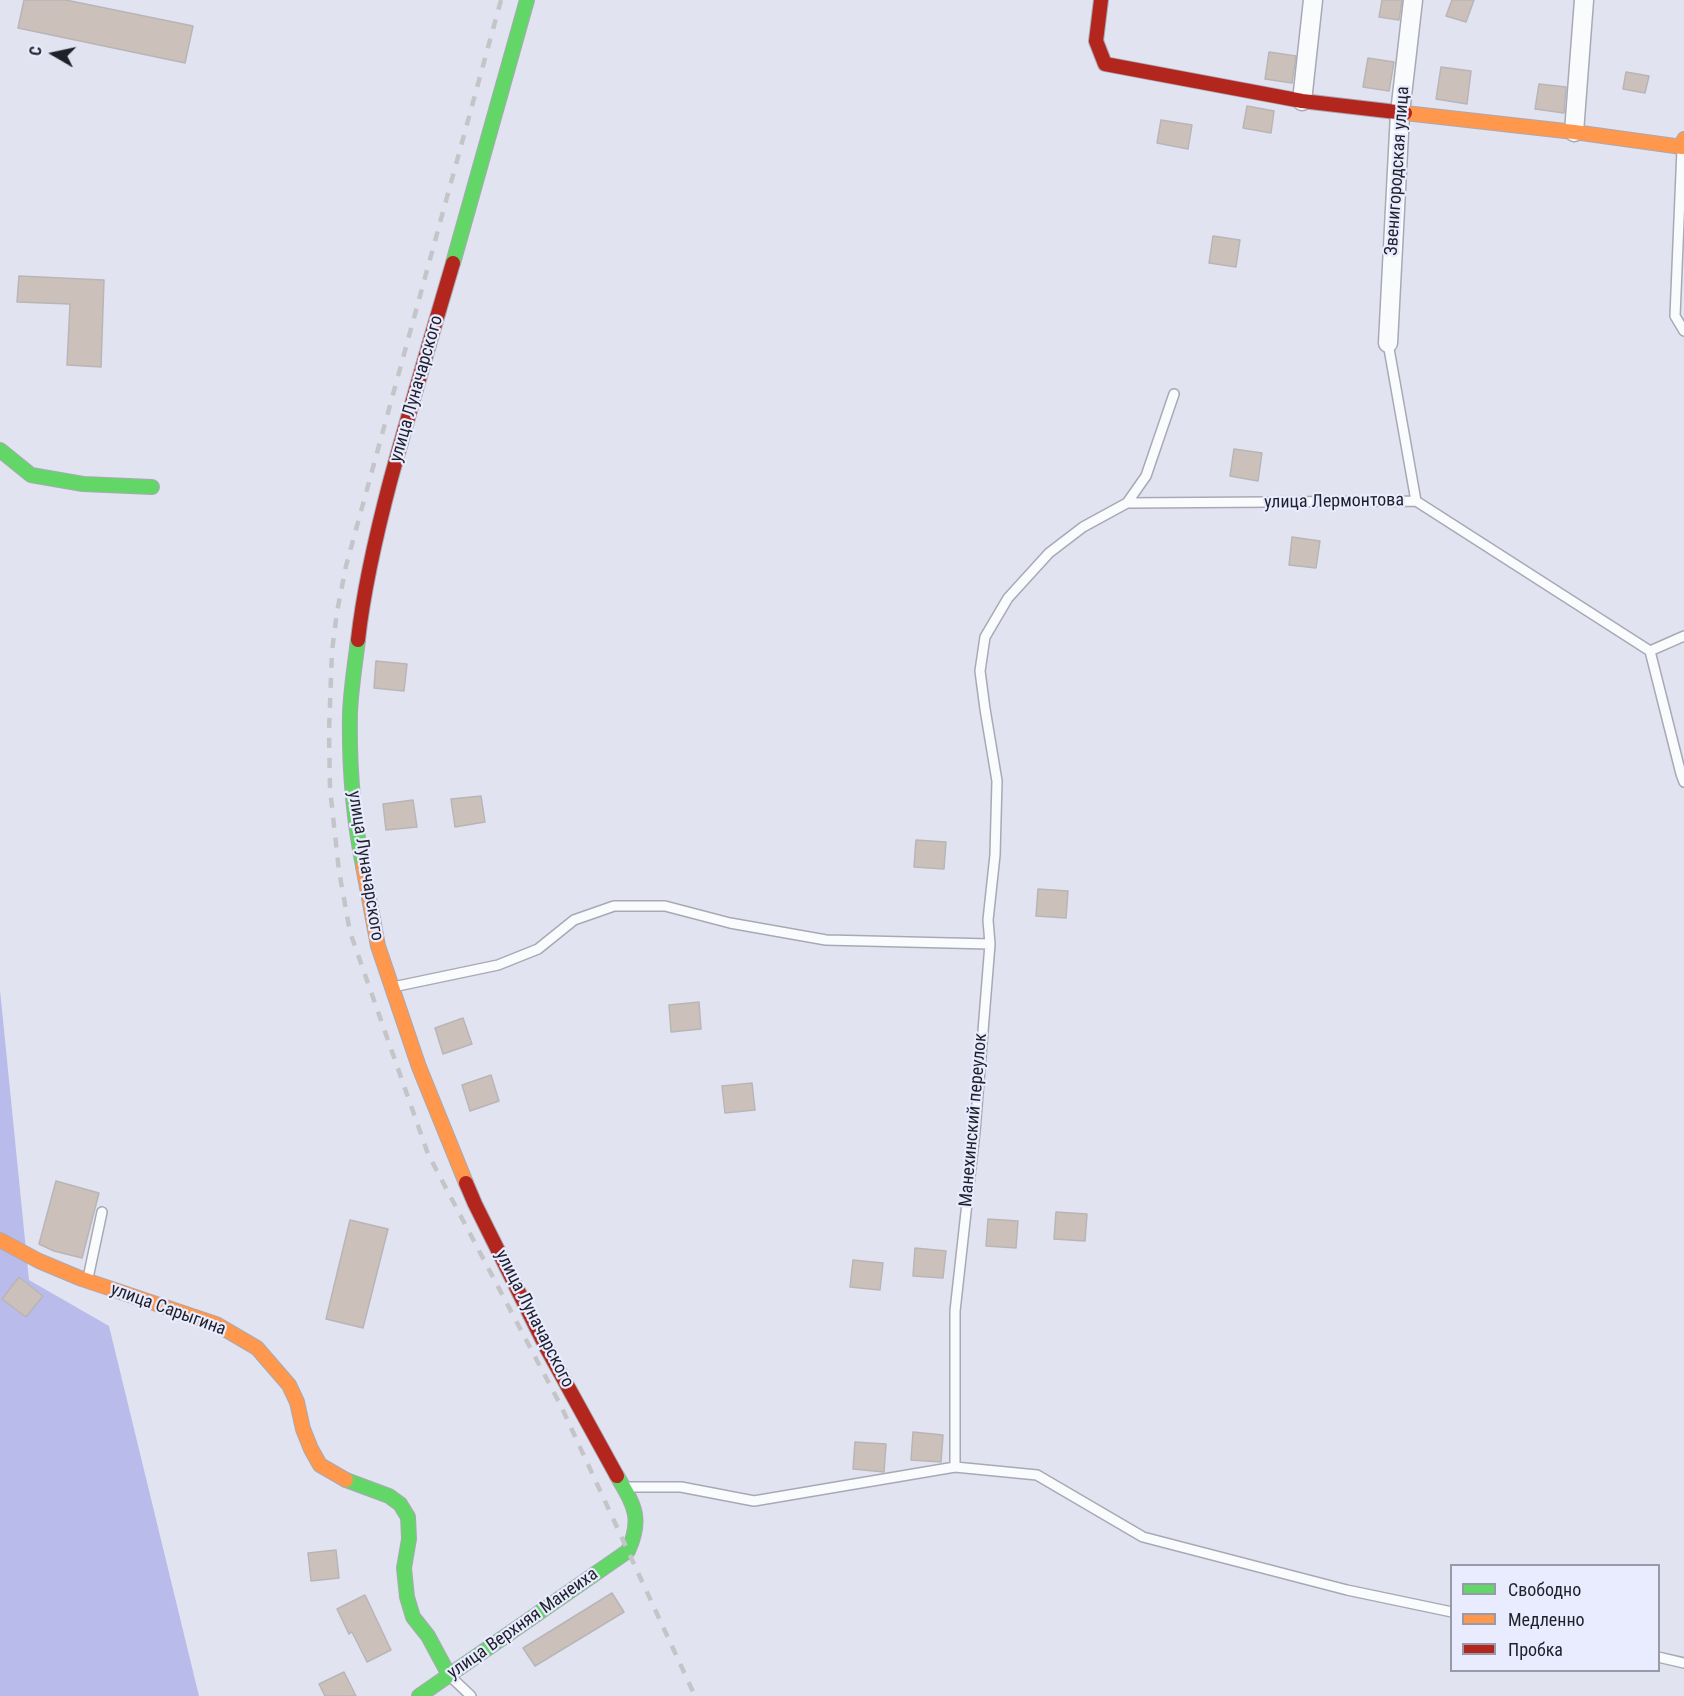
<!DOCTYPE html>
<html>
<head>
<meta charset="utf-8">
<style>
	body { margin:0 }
	#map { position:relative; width:1684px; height:1696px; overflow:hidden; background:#e1e3f0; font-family:"Roboto Condensed",sans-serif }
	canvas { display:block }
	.legend { position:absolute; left:1450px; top:1564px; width:210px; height:108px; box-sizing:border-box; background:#e9ebff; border:2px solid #989aa9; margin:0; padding:8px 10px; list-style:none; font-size:18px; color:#1f2029 }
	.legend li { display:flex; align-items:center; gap:12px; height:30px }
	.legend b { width:30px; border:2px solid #989aa9 }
	.north { position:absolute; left:24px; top:24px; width:60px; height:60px; -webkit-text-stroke:4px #e9ebff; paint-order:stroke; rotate:279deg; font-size:16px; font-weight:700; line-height:24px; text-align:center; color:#1f2029 }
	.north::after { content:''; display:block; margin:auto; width:21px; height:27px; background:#1f2029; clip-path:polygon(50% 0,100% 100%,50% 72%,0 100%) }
</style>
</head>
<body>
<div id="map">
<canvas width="1684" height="1696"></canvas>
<ul class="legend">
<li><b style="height:8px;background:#63d668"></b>Свободно</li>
<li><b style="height:8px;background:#ff974d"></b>Медленно</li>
<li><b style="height:8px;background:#b3261e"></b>Пробка</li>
</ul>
<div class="north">С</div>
</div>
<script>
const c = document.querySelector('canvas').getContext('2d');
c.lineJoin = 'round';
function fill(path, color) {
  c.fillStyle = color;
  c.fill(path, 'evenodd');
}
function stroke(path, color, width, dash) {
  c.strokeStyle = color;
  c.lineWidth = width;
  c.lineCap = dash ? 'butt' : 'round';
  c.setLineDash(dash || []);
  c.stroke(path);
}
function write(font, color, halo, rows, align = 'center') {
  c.font = font + ' "Roboto Condensed",sans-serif';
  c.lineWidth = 4.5;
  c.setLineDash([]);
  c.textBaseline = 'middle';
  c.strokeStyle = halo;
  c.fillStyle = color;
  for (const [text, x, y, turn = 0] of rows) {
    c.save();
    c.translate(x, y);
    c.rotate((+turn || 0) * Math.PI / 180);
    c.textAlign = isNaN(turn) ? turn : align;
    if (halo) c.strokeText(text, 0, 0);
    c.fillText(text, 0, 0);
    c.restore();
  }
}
fill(new Path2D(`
	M0,990L29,1280L109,1326L199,1696H0Z`), '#b9bcea');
const building = new Path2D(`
	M24,0H66L193,26L185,63L18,28Z
	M1382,0H1402L1399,20L1379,17Z
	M1452,0H1474L1466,22L1446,16Z
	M1269,52L1296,56L1292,83L1265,79Z
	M1368,58L1394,62L1389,91L1363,87Z
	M1441,67L1471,71L1467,104L1436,99Z
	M1626,72L1649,76L1645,93L1623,89Z
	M1539,84L1566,87L1564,113L1535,109Z
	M1247,106L1274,111L1271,133L1243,128Z
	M1161,120L1192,125L1188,149L1157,143Z
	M1213,236L1240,240L1236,267L1209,263Z
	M19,276L104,280L101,367L67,365L70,304L17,302Z
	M1234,449L1262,453L1258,481L1230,476Z
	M1292,537L1320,541L1316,568L1289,565Z
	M376,661L407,664L404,691L374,688Z
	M481,796L485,822L455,827L451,799Z
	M413,800L417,827L386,830L383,804Z
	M916,840L946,842L944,869L914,867Z
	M1038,889L1068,891L1066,918L1036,916Z
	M699,1002L701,1029L671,1032L669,1005Z
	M463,1018L472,1044L443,1054L435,1028Z
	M491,1075L499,1101L470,1111L462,1085Z
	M752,1083L755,1110L725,1113L722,1086Z
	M56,1181L99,1193L82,1258L54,1251L39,1244Z
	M1056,1212L1087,1214L1085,1241L1054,1239Z
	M988,1219L1018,1221L1016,1248L986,1246Z
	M350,1220L388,1229L363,1328L326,1319Z
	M915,1248L946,1251L943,1278L913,1276Z
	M853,1260L883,1263L880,1290L850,1287Z
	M19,1277L43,1296L26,1317L2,1299Z
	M913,1432L943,1435L941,1462L911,1460Z
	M855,1442L886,1444L884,1472L853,1469Z
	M336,1550L339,1578L311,1581L308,1553Z
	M612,1593L624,1612L535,1666L523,1648Z
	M365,1595L391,1650L367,1662L352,1632L349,1634L337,1609Z
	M344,1672L356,1696H325L319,1684Z`);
fill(building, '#ccc0bb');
stroke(building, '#b8b5b7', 1.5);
const lane = new Path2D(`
	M1682,149L1675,316L1684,331
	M1416,501L1650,651L1684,636
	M1127,503L1416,501L1388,343
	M1650,651L1681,774L1684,782
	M393,987L498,965L538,949L574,920L614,906H665L730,923L826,940L990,944
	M88,1278L102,1212
	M955,1467L1037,1475L1143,1537L1347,1590L1452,1612
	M626,1487H681L754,1501L955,1467V1311L975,1131L990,944L988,920L995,855L997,781L985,709L980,671L985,637L1008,598L1049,553L1083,527L1127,503L1146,476L1174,394
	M1658,1657L1684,1663
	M451,1677L471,1696`);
const street = new Path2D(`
	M1302,101L1313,0
	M1574,132L1584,0
	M1388,343L1400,113L1413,0`);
const fast = new Path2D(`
	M453,263L527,0
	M0,450L31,475L83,484L152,487
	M358,640C355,664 351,689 350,713C349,764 353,816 363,866
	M346,1480L389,1496L400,1504L408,1517L409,1539L404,1568L407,1597L413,1617L428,1636L449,1675
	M419,1696L628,1551C643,1518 634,1505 617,1476`);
const slow = new Path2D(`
	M1405,113L1574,132L1682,147L1684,139
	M363,866L378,946L419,1067L466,1183
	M0,1240L39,1261L82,1279L216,1324L257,1348L289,1385L297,1402L303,1429L311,1449L320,1465L346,1480`);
const jam = new Path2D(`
	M1101,0L1096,41L1105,64L1302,101L1405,113
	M358,640C364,585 377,531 391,478C411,406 432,334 453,263
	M466,1183L475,1204L546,1347L617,1476`);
stroke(lane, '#a8a9b4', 12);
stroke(street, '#a8a9b4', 21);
stroke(fast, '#a8a9b4', 16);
stroke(slow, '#a8a9b4', 16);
stroke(jam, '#a8a9b4', 16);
stroke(lane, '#fafbfd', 9);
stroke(street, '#fafbfd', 18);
stroke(fast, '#63d668', 14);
stroke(slow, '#ff974d', 14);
stroke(jam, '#b3261e', 14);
stroke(new Path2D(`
	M501,0L346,566L337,612L332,651L329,731L330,789L339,871L350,932L428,1154L561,1406L695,1696`), '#c5c5c9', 4.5, [10, 10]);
write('18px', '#1f2029', '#e9ebff', [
	["Звенигородская улица",1398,171,-86],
	["улица Луначарского",417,389,-74],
	["улица Лермонтова",1334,502,-1],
	["улица Луначарского",365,866,81],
	["Манехинский переулок",974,1120,-85],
	["улица Сарыгина",168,1310,20],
	["улица Луначарского",534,1319,63],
	["улица Верхняя Манеиха",523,1624,-35]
]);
</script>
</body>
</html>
